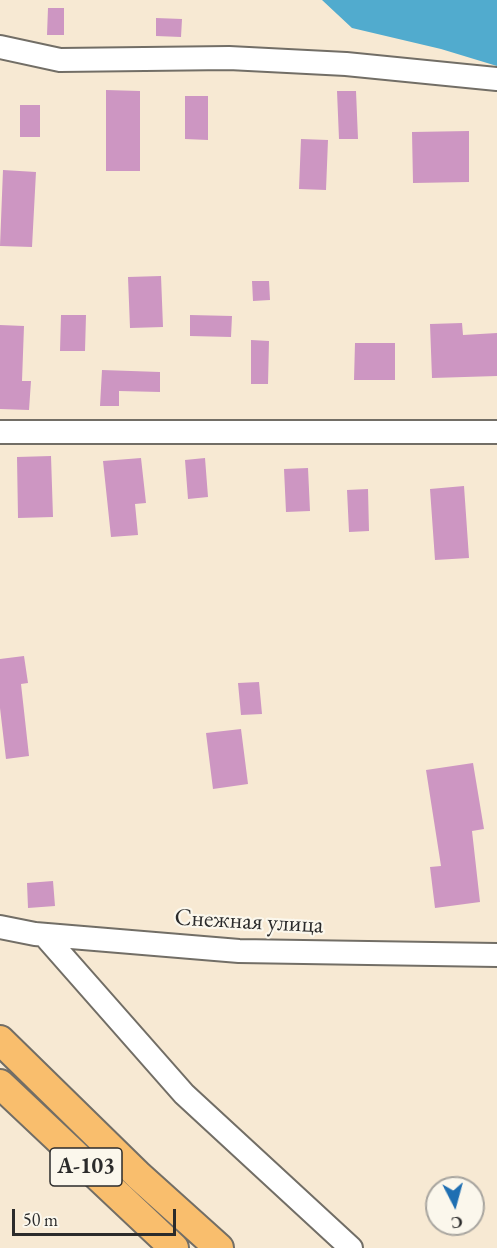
<!DOCTYPE html>
<html>
<head>
<meta charset="utf-8">
<style>
	body { margin:0 }
	#map { position:relative; width:497px; height:1248px; overflow:hidden; background:#f7e9d3; font-family:"EB Garamond",serif }
	canvas { display:block }
	.north { position:absolute; left:425px; top:1176px; width:60px; height:60px; box-sizing:border-box; background:#fbf7ec; border:2px solid #a8a59f; border-radius:50%; rotate:174deg; font-size:16px; font-weight:700; line-height:24px; text-align:center; color:#2b2b2b }
	.north::after { content:''; display:block; margin:auto; width:21px; height:27px; background:#1f6fb2; clip-path:polygon(50% 0,100% 100%,50% 72%,0 100%) }
	.scale { position:absolute; left:12px; top:1209px; width:164px; height:27px; box-sizing:border-box; border:3px solid #2b2b2b; border-top:0; padding-left:8px; font-size:18px; line-height:21px; white-space:nowrap; color:#2b2b2b; -webkit-text-stroke:4px #fbf7ec; paint-order:stroke }
</style>
</head>
<body>
<div id="map">
<canvas width="497" height="1248"></canvas>
<div class="north">С</div>
<div class="scale">50 m</div>
</div>
<script>
const c = document.querySelector('canvas').getContext('2d');
c.lineJoin = 'round';
function fill(path, color) {
  c.fillStyle = color;
  c.fill(path, 'evenodd');
}
function stroke(path, color, width, dash) {
  c.strokeStyle = color;
  c.lineWidth = width;
  c.lineCap = dash ? 'butt' : 'round';
  c.setLineDash(dash || []);
  c.stroke(path);
}
function write(font, color, halo, rows, align = 'center') {
  c.font = font + ' "EB Garamond",serif';
  c.lineWidth = 4.5;
  c.setLineDash([]);
  c.textBaseline = 'middle';
  c.strokeStyle = halo;
  c.fillStyle = color;
  for (const [text, x, y, turn = 0] of rows) {
    c.save();
    c.translate(x, y);
    c.rotate((+turn || 0) * Math.PI / 180);
    c.textAlign = isNaN(turn) ? turn : align;
    if (halo) c.strokeText(text, 0, 0);
    c.fillText(text, 0, 0);
    c.restore();
  }
}
fill(new Path2D(`
	M322,0H497V66L441,49L352,28Z`), '#51abce');
fill(new Path2D(`
	M48,8H64V35H47Z
	M156,18L182,19L181,37L156,36Z
	M106,90L140,91V171H106Z
	M337,91H356L358,139H339Z
	M185,96H208V140L185,139Z
	M20,105H40V137H20Z
	M469,131V182L413,183L412,132Z
	M301,139L328,140L326,190L299,189Z
	M3,170L36,172L32,247L0,246Z
	M161,276L163,327L130,328L128,277Z
	M252,281H269L270,300L253,301Z
	M61,315H86L85,351H60Z
	M190,315L232,316L231,337L190,336Z
	M462,323L463,335L497,333V376L432,378L430,324Z
	M0,325L24,326L22,381H31L29,410L0,409Z
	M251,340L269,341L268,384H251Z
	M355,343H395V380H354Z
	M102,370L160,372V392L119,391V406H100Z
	M51,456L53,517L18,518L17,457Z
	M141,458L146,503L135,504L138,535L111,537L103,461Z
	M205,458L208,497L188,499L185,460Z
	M308,468L310,511L286,512L284,469Z
	M464,486L469,558L435,560L430,489Z
	M368,489L369,531L349,532L347,490Z
	M24,656L28,683L21,684L29,756L6,759L0,708V659Z
	M259,682L262,714L241,715L238,683Z
	M241,729L248,784L213,789L206,733Z
	M473,763L484,829L472,831L480,902L435,908L430,867L441,866L426,770Z
	M53,881L55,906L28,908L27,883Z`), '#cd96c2');
const minor = new Path2D(`
	M0,47L60,60L229,58L346,64L497,79
	M0,432H497
	M0,927L35,934L239,951L497,955
	M44,935L184,1094L351,1248`);
const major = new Path2D(`
	M0,1040L139,1176L219,1248
	M0,1084L174,1248`);
stroke(minor, '#726e66', 26);
stroke(major, '#726e66', 32);
stroke(minor, '#fff', 22);
stroke(major, '#f9be6d', 28);
for (const [x, y, w] of [
	[86,1167,72]
]) {
  const box = new Path2D();
  box.roundRect(x - w / 2, y - 19, w, 38, 4.5);
  c.fillStyle = '#fbf7ec';
  c.fill(box);
  stroke(box, '#2b2b2b', 1.5);
}
write('bold 22px', '#2b2b2b', null, [
	["А-103",86,1167]
]);
write('24px', '#2b2b2b', '#fbf7ec', [
	["Снежная улица",249,922,3]
]);
</script>
</body>
</html>
